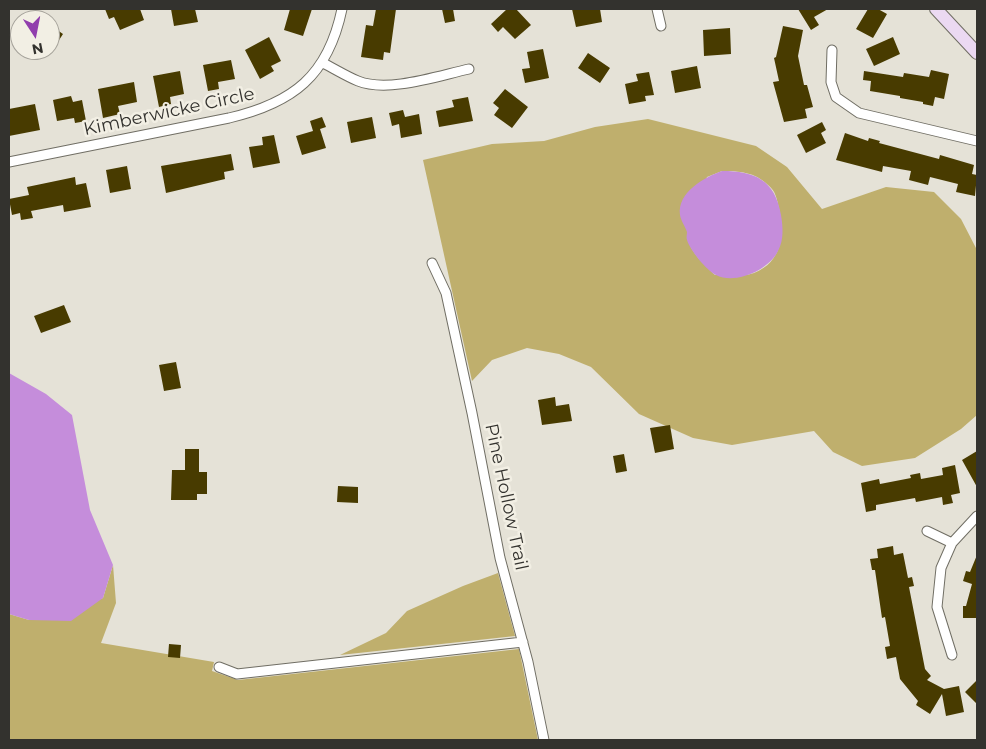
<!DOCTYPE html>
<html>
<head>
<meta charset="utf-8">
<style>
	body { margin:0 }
	#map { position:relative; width:986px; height:749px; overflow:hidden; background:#e5e2d7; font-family:Montserrat,sans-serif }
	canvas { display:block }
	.frame { position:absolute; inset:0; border:10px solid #33322e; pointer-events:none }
	.north { position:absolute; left:10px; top:10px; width:50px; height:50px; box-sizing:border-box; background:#f2efe4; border:1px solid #a6a39b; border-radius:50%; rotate:169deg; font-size:14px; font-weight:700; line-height:20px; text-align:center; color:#33322e }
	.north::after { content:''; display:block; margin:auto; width:18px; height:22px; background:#913ead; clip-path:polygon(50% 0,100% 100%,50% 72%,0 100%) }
</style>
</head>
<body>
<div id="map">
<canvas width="986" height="749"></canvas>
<div class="frame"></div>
<div class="north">N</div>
</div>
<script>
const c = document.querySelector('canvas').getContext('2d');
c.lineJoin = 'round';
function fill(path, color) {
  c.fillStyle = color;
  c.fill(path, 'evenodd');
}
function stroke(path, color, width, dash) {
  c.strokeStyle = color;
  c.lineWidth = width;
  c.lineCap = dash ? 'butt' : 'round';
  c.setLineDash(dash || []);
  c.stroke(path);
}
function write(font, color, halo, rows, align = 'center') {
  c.font = font + ' Montserrat,sans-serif';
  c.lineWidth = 5;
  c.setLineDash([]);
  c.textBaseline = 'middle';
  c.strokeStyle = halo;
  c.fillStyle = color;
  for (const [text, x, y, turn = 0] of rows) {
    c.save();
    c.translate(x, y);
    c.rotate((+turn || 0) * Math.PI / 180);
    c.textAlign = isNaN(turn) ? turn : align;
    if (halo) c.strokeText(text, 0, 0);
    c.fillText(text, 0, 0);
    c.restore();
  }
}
fill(new Path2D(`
	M648,119L756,146L787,167L822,209L886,187L934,192L961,219L977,250V415L961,429L915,458L862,466L833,452L814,431L732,445L693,438L639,414L591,367L559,354L527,348L492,360L472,381L423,160L492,144L544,141L595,127ZM722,171C739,171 755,172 768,185C776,191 777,200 779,209C785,234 782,262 754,273C743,277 727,275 715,275C704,264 687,249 687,233L707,177Z
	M113,565L116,603L101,643L214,662L212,671L238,680L519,649L538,740H9V614L29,620L103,598Z
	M498,573L515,636L340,655L386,633L407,611L463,586Z`), '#bfaf6d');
fill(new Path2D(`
	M722,171C755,171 775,180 781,215C783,227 784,240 778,251C769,270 735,285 716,275C706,270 690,250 687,240C686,237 687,235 687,232C685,226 681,221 680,215C677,192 705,177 722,171Z
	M9,373L46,394L72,415L90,510L113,565L103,598L71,621L29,620L9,614Z`), '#c58ddb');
fill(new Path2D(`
	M105,9H140L144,20L120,30L114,17L109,19Z
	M171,9H195L198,22L174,26Z
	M290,9H312L303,36L284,30Z
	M376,9H396L390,53L384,52L383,60L361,57L366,25L373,26Z
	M442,9H453L455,21L445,23Z
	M507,9H516L531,25L515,39L503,27L498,32L491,24Z
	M572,9H600L602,22L576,27Z
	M798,9H828L814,17L819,25L811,30Z
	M868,9H878L887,14L873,38L856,29Z
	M50,25L63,34L50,54Z
	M783,26L803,30L798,56L804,85H807L813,107L805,109L807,118L784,122L773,82L779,81L774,58L776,57Z
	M730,28L731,54L704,56L703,30Z
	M269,37L281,61L271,66L274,71L260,79L245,50Z
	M893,37L900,54L874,66L866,49Z
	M543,49L549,78L525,83L522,69L530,68L527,52Z
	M588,53L610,68L600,83L578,68Z
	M231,60L235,79L218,82L219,89L208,91L203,65Z
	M697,66L701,88L675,93L671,71Z
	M931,70L949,74L944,99L935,97L933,106L923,104V102L900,98V96L870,91L871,81L863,80L864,71L903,77L904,73L929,77Z
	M180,71L184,94L170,97L171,104L159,107L153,76Z
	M649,72L654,95L645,96L646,101L629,104L625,84L638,81L636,74Z
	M134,82L137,102L118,106L120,114L103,118L98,89Z
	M505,89L528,107L512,128L494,115L499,108L493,103Z
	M71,96L73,102L82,100L86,121L75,123L74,118L57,121L53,100Z
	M468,97L473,121L439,127L436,111L454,107L452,100Z
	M35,104L40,130L9,136V109Z
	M403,110L405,117L419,114L422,134L401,138L399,124L392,126L389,113Z
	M322,117L326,127L320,129L326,148L302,155L296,136L313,131L310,121Z
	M372,117L376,138L351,143L347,122Z
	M822,122L826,130L821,133L826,143L806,153L797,135Z
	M845,133L868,141L869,138L880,141L879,143L939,159L940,155L974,165L972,174L977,175L975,196L956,192L958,184L930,177L928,185L909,180L911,171L883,166L882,172L836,160Z
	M274,135L280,163L253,168L249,147L263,145L262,137Z
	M231,154L234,170L224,172L225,179L166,193L161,166Z
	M127,166L131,189L110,193L106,170Z
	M75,177L76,185L86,183L91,207L64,212L63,205L31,211L33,218L21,220L20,213L12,215L9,199L29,195L27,187Z
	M64,305L71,322L41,333L34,316Z
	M176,362L181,388L164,391L159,365Z
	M555,397L556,406L569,404L572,421L542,425L538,400Z
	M670,425L674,449L655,453L650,428Z
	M185,449H199V472H207V494H197V500H171L172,470H185Z
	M977,451V487L962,460Z
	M624,454L627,471L616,473L613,456Z
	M955,465L960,493L951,495L953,503L943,505L942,497L916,502L915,498L876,505V510L866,512L861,483L879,479L880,484L911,478L910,475L920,473L921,479L943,475L942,468Z
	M338,486L358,487V503L337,502Z
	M893,546L894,555L903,553L908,578L912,577L914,586L909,587L925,669L931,676L927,680L944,689L959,686L964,712L946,716L942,694L930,714L916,705L918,701L900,679L896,657L887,659L885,647L890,646L885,617L882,618L875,570H872L870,559L878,558L877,549Z
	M977,555V618H963V606H966L972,584L963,581L966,571L970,572Z
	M169,644L181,645L180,658L168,657Z
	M977,680V704L965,692Z`), '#483b00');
const street = new Path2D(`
	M657,9L661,26
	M832,50L831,82L836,97L859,113L977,141
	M323,63C335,69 346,76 358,81C388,93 437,76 469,69
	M9,162L229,118C293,103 328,76 342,9
	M432,263L446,293L472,413L500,558L528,662L544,740
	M927,531L952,543
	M952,655L937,607L941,568L952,543L977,516
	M219,667L237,674L523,642`);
const secondary = new Path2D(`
	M936,9L977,53`);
stroke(street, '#706e64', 11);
stroke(secondary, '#706e64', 14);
stroke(street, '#fff', 9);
stroke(secondary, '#ebd9f2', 12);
write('18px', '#33322e', '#f2efe4', [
	["Kimberwicke Circle",169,112,-12],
	["Pine Hollow Trail",506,497,78]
]);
</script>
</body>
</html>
